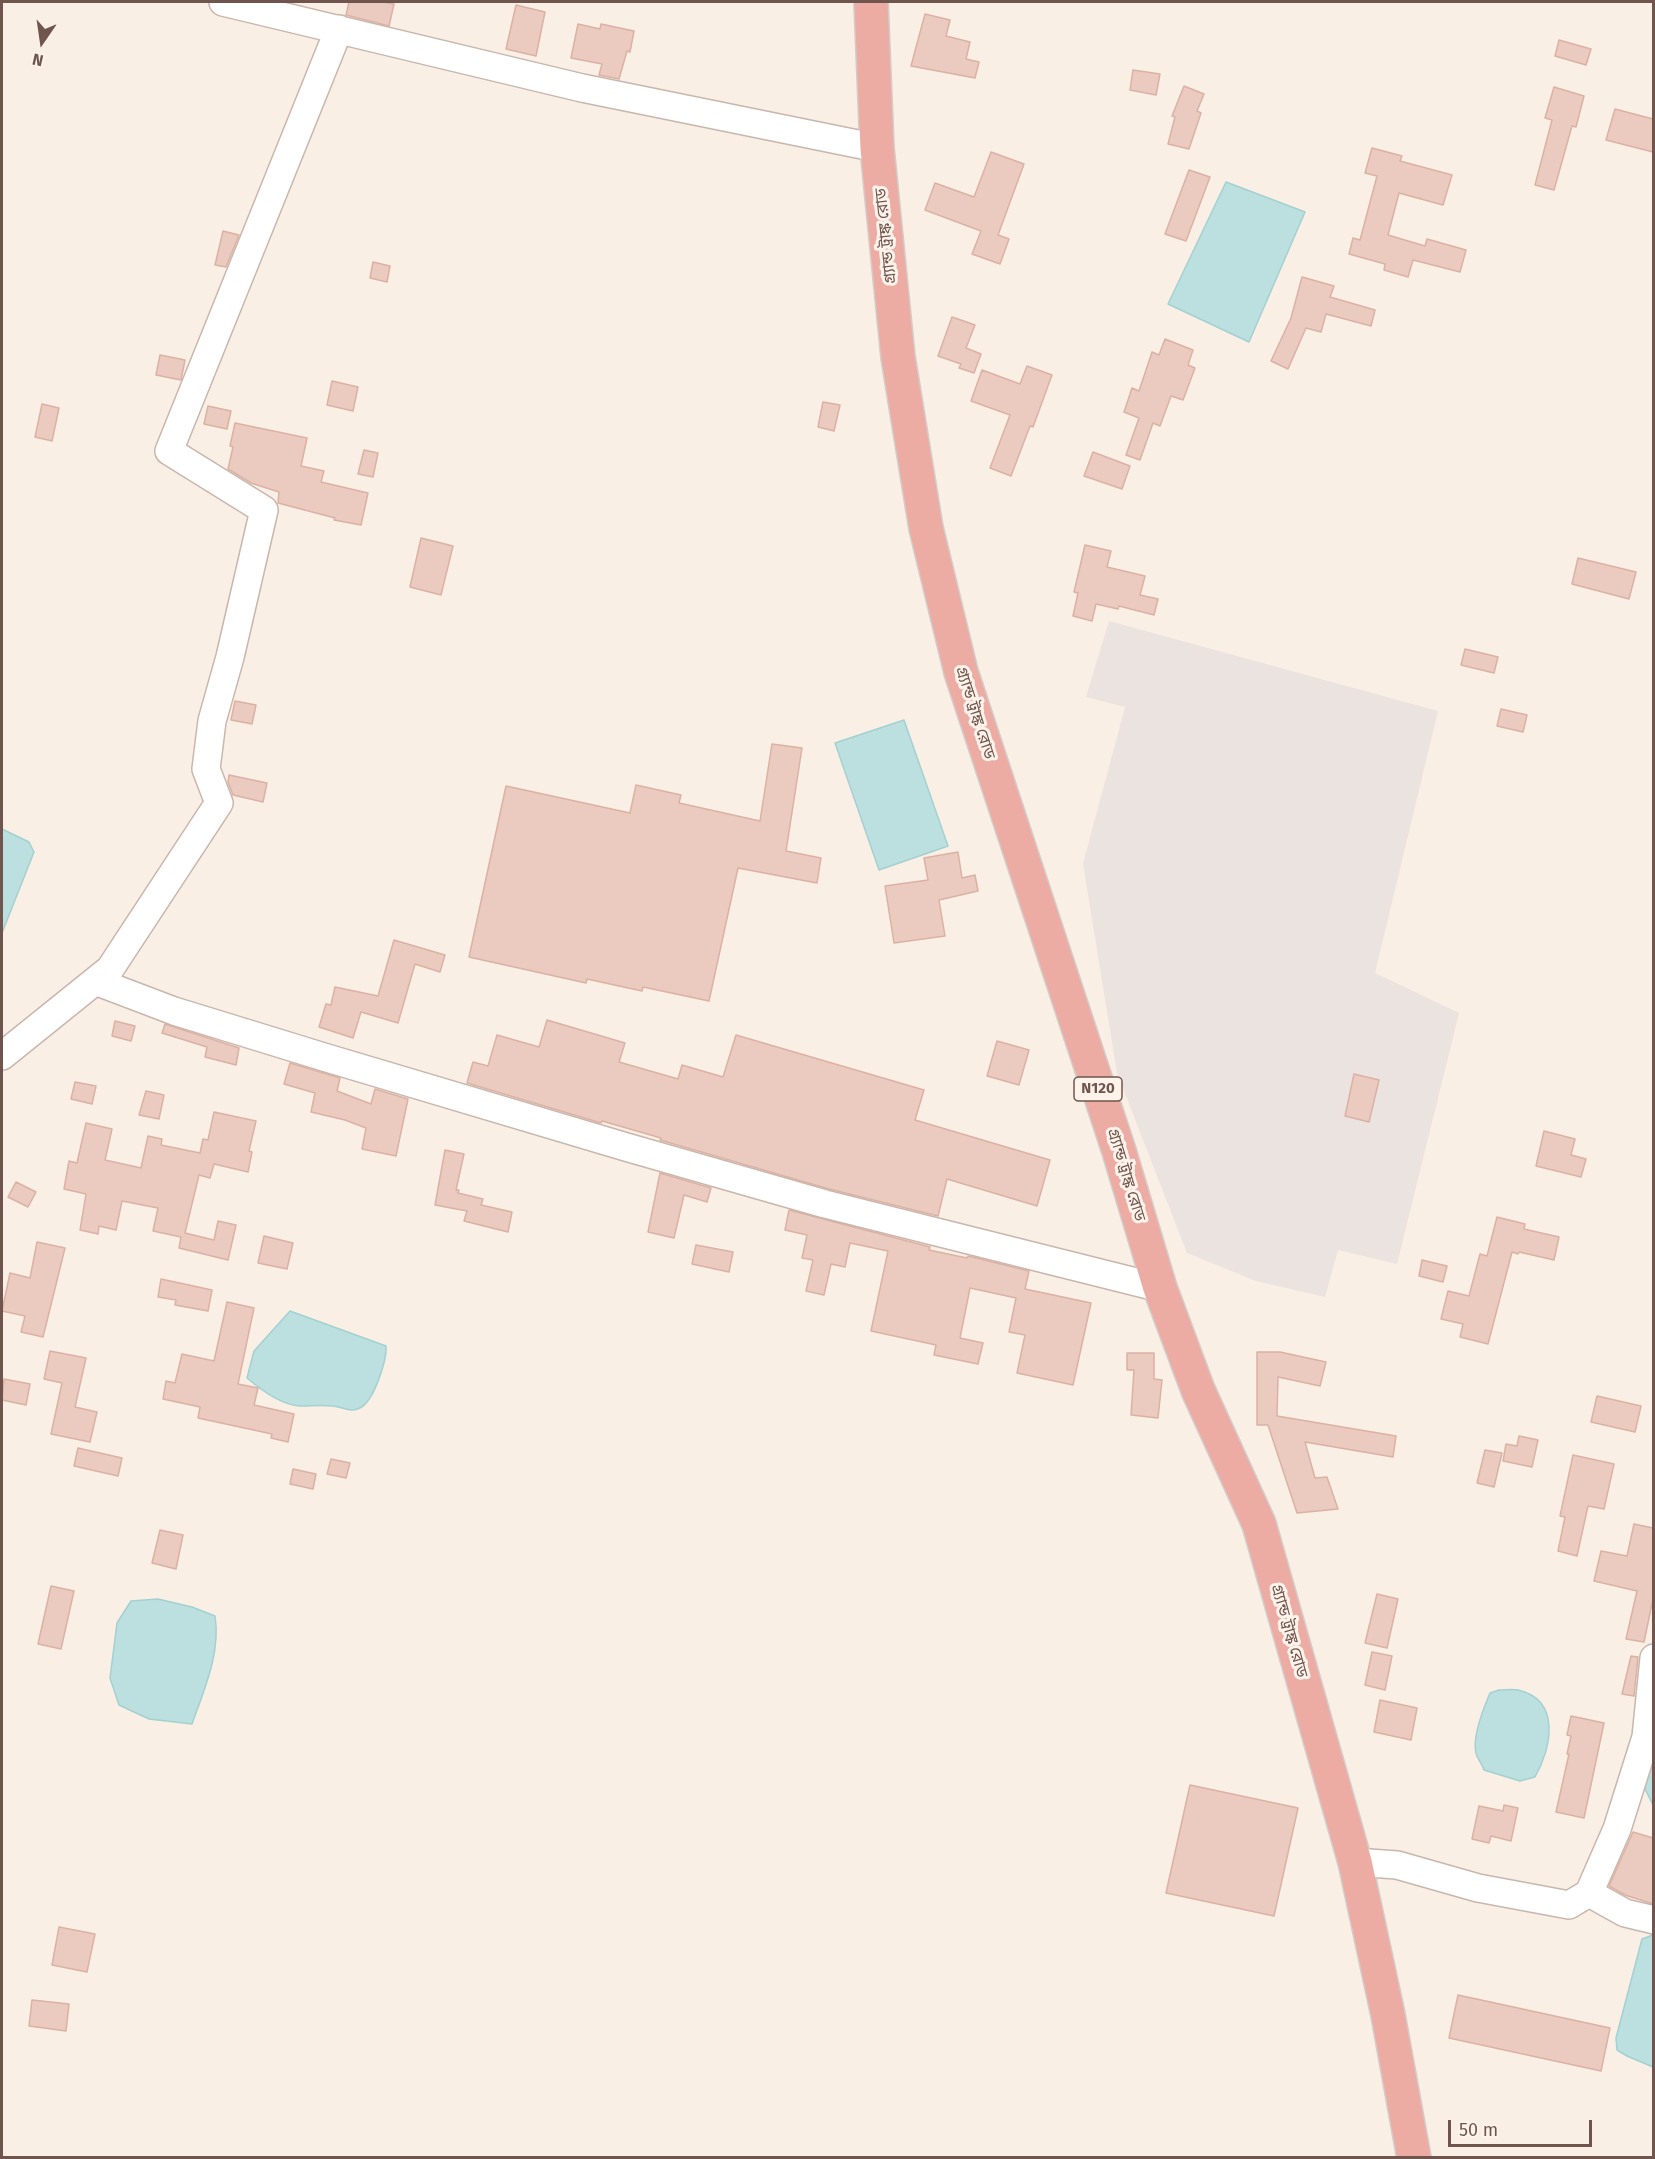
<!DOCTYPE html>
<html>
<head>
<meta charset="utf-8">
<style>
	body { margin:0 }
	#map { position:relative; width:1655px; height:2159px; overflow:hidden; background:#f9efe5; font-family:"Fira Sans",sans-serif }
	canvas { display:block }
	.frame { position:absolute; inset:0; border:3px solid #6f554e; pointer-events:none }
	.north { position:absolute; left:12px; top:12px; width:60px; height:60px; -webkit-text-stroke:4px #fdf3eb; paint-order:stroke; rotate:193deg; font-size:16px; font-weight:700; line-height:24px; text-align:center; color:#6f554e }
	.north::after { content:''; display:block; margin:auto; width:21px; height:27px; background:#6f554e; clip-path:polygon(50% 0,100% 100%,50% 72%,0 100%) }
	.scale { position:absolute; left:1448px; top:2120px; width:144px; height:27px; box-sizing:border-box; border:3px solid #6f554e; border-top:0; padding-left:8px; font-size:18px; line-height:21px; white-space:nowrap; color:#6f554e; -webkit-text-stroke:4px #fdf3eb; paint-order:stroke }
</style>
</head>
<body>
<div id="map">
<canvas width="1655" height="2159"></canvas>
<div class="frame"></div>
<div class="north">N</div>
<div class="scale">50 m</div>
</div>
<script>
const c = document.querySelector('canvas').getContext('2d');
c.lineJoin = 'round';
function fill(path, color) {
  c.fillStyle = color;
  c.fill(path, 'evenodd');
}
function stroke(path, color, width, dash) {
  c.strokeStyle = color;
  c.lineWidth = width;
  c.lineCap = dash ? 'butt' : 'round';
  c.setLineDash(dash || []);
  c.stroke(path);
}
function write(font, color, halo, rows, align = 'center') {
  c.font = font + ' "Fira Sans","Noto Sans Bengali",sans-serif';
  c.lineWidth = 6;
  c.setLineDash([]);
  c.textBaseline = 'middle';
  c.strokeStyle = halo;
  c.fillStyle = color;
  for (const [text, x, y, turn = 0] of rows) {
    c.save();
    c.translate(x, y);
    c.rotate((+turn || 0) * Math.PI / 180);
    c.textAlign = isNaN(turn) ? turn : align;
    if (halo) c.strokeText(text, 0, 0);
    c.fillText(text, 0, 0);
    c.restore();
  }
}
fill(new Path2D(`
	M1109,621L1438,711L1375,973L1459,1013L1397,1264L1338,1250L1325,1297L1256,1281L1187,1253L1117,1073L1083,864L1125,707L1086,697Z`), '#eae3df');
const water = new Path2D(`
	M1226,182L1305,212L1249,342L1168,304Z
	M904,720L948,846L879,870L835,743Z
	M2,829L29,842L34,852L2,933Z
	M290,1311L386,1346C387,1360 374,1401 360,1408C350,1413 343,1407 333,1406C322,1405 311,1406 300,1406C281,1405 261,1390 247,1378L254,1351Z
	M158,1599L192,1607L215,1616C221,1652 204,1690 192,1724L149,1719L119,1705L110,1678L117,1623L131,1601Z
	M1499,1690C1505,1690 1513,1689 1518,1690C1562,1700 1551,1749 1535,1777L1520,1781L1484,1770C1482,1764 1477,1758 1476,1753C1472,1737 1484,1707 1490,1693Z
	M1653,1740V1805L1643,1785Z
	M1653,1935H1654L1653,2067L1627,2056L1617,2050L1616,2038L1642,1939Z`);
fill(water, '#bce0e0');
stroke(water, '#a4d0d1', 1.5);
const building = new Path2D(`
	M349,2H383L394,4L389,26L346,15Z
	M516,5L545,12L536,56L506,49Z
	M925,14L950,20L946,36L970,42L966,59L979,62L975,78L911,66Z
	M578,24L600,29L601,24L634,31L630,52L627,51L619,79L599,75L602,64L571,58Z
	M1559,40L1591,49L1586,65L1555,56Z
	M1133,70L1160,74L1156,95L1130,90Z
	M1184,86L1204,94L1197,111L1201,113L1189,149L1168,144L1175,117L1172,116Z
	M1554,87L1584,96L1576,127L1572,126L1554,190L1535,185L1552,120L1545,118Z
	M1615,109L1653,119V152L1606,140Z
	M1372,148L1402,156L1400,161L1452,175L1443,205L1399,193L1388,235L1425,246L1427,239L1466,250L1460,272L1413,260L1408,277L1384,270L1385,264L1349,254L1353,238L1360,240L1377,176L1365,173Z
	M991,152L1024,164L998,235L1009,239L1000,264L972,254L981,231L925,210L935,183L974,197Z
	M1189,170L1210,177L1186,241L1165,234Z
	M223,231L239,235L226,267L215,265Z
	M373,262L390,266L387,282L370,278Z
	M1302,277L1334,286L1330,297L1375,310L1371,326L1326,314L1321,332L1306,328L1288,369L1271,361L1291,318Z
	M952,317L975,325L966,348L981,354L974,373L959,368L961,364L938,356Z
	M1165,339L1193,350L1188,365L1195,368L1183,400L1171,396L1160,426L1153,423L1140,460L1126,455L1139,418L1124,412L1132,388L1139,391L1152,352L1159,355Z
	M160,355L185,360L181,380L156,375Z
	M1027,366L1052,375L1033,427L1030,426L1011,476L990,468L1010,415L971,401L982,370L1020,384Z
	M332,381L358,387L353,411L327,405Z
	M823,402L840,405L834,431L818,427Z
	M42,404L59,408L52,441L35,437Z
	M208,406L231,411L227,429L204,424Z
	M235,423L307,438L301,466L324,471L321,482L368,493L361,525L334,520L335,518L278,503L279,492L251,483L228,469L233,447L230,446Z
	M364,450L378,453L373,477L358,474Z
	M1093,452L1130,466L1122,489L1084,476Z
	M421,538L453,546L441,595L410,587Z
	M1085,545L1111,551L1107,567L1145,576L1140,595L1158,599L1154,615L1119,606L1118,609L1096,604L1092,621L1073,616L1078,593L1074,592Z
	M1578,558L1636,572L1629,599L1572,584Z
	M1465,649L1498,657L1494,673L1461,665Z
	M235,701L256,705L252,724L231,720Z
	M1501,709L1527,715L1523,732L1497,726Z
	M772,744L802,748L786,851L821,858L817,883L738,868L709,1001L643,987L642,991L587,979L586,983L469,957L506,786L630,813L636,785L681,795L679,803L760,821Z
	M229,775L267,783L263,802L233,795L228,782Z
	M958,852L962,878L975,875L978,891L939,900L945,936L894,943L885,886L928,880L924,858Z
	M394,940L445,955L440,972L415,964L398,1023L361,1012L353,1038L319,1027L326,1004L331,1005L335,987L378,996Z
	M547,1020L625,1043L619,1062L678,1079L682,1065L723,1077L736,1035L924,1090L915,1120L1050,1160L1037,1206L947,1179L938,1216L829,1189L660,1140L661,1138L602,1121L601,1123L467,1083L473,1062L488,1066L497,1035L539,1047Z
	M115,1021L135,1026L131,1041L112,1036Z
	M165,1024L239,1048L236,1065L205,1057L207,1047L162,1033Z
	M997,1041L1029,1050L1019,1085L987,1076Z
	M290,1063L340,1078L337,1091L371,1104L375,1089L408,1099L396,1156L362,1149L366,1128L345,1120L311,1112L315,1093L284,1084Z
	M1354,1074L1379,1080L1369,1122L1345,1116Z
	M75,1082L96,1086L92,1104L71,1099Z
	M146,1091L164,1095L159,1119L139,1115Z
	M214,1112L256,1121L249,1151L252,1152L248,1172L214,1164L210,1178L199,1175L185,1233L214,1240L218,1221L236,1225L228,1260L179,1248L181,1237L153,1231L158,1208L122,1201L116,1230L99,1226L98,1234L80,1230L86,1194L64,1189L69,1161L77,1163L86,1123L112,1129L105,1160L141,1168L148,1136L162,1139L161,1145L200,1153L203,1139L208,1140Z
	M1544,1131L1575,1139L1571,1155L1586,1159L1581,1177L1536,1166Z
	M445,1150L464,1154L456,1190H459L458,1193L483,1199L481,1205L512,1212L508,1232L464,1221L467,1211L435,1205Z
	M660,1173L711,1188L707,1202L684,1195L674,1238L648,1232Z
	M16,1182L36,1192L28,1207L8,1197Z
	M789,1210L930,1247L929,1250L967,1258L968,1256L1029,1271L1025,1289L1091,1303L1073,1385L1017,1373L1025,1335L1009,1332L1016,1298L970,1288L960,1338L983,1343L978,1364L934,1355L936,1345L871,1331L888,1251L850,1243L845,1267L831,1264L824,1295L806,1291L813,1260L802,1258L807,1235L785,1230Z
	M1497,1217L1525,1224L1524,1229L1559,1237L1554,1260L1519,1252L1518,1254L1512,1252L1488,1344L1460,1337L1463,1324L1441,1319L1448,1291L1469,1296L1480,1254L1487,1256Z
	M264,1236L293,1243L287,1269L258,1263Z
	M37,1242L65,1248L43,1337L21,1332L25,1316L2,1311L10,1273L30,1278Z
	M696,1245L733,1252L729,1272L692,1264Z
	M1422,1260L1447,1266L1443,1282L1419,1276Z
	M161,1279L212,1290L208,1311L175,1305L176,1300L158,1297Z
	M227,1302L254,1308L238,1384L258,1388L254,1405L294,1414L288,1442L271,1438L272,1434L198,1418L200,1407L163,1399L166,1381L175,1383L182,1354L214,1361Z
	M50,1351L86,1358L75,1407L97,1412L90,1442L51,1434L62,1383L44,1379Z
	M1257,1352H1280L1326,1362L1320,1386L1278,1377L1277,1416L1396,1436L1393,1457L1305,1442L1315,1478L1327,1477L1338,1509L1297,1513L1268,1425H1257Z
	M1127,1353H1154V1379L1162,1380L1158,1418L1131,1415L1134,1370H1127Z
	M4,1379L30,1384L26,1405L2,1400Z
	M1597,1396L1641,1406L1635,1432L1591,1422Z
	M1519,1436L1538,1440L1532,1467L1503,1461L1506,1444L1517,1446Z
	M78,1448L122,1458L118,1476L74,1466Z
	M1485,1450L1502,1453L1494,1487L1477,1483Z
	M1573,1455L1614,1464L1604,1509L1588,1506L1577,1556L1558,1551L1565,1517L1560,1516Z
	M331,1459L350,1463L346,1478L327,1474Z
	M293,1469L316,1474L313,1489L290,1484Z
	M1634,1524L1653,1528V1599L1644,1642L1626,1639L1637,1591L1594,1581L1601,1551L1627,1556Z
	M160,1530L183,1535L176,1569L152,1563Z
	M51,1586L74,1591L61,1649L38,1644Z
	M1377,1594L1398,1599L1387,1648L1365,1643Z
	M1372,1652L1392,1656L1385,1690L1365,1685Z
	M1631,1656L1638,1657L1634,1696L1622,1694Z
	M1380,1700L1417,1708L1411,1740L1374,1732Z
	M1571,1716L1604,1723L1584,1818L1556,1812L1569,1754H1567L1571,1736L1567,1735Z
	M1190,1785L1298,1808L1274,1916L1166,1893Z
	M1504,1805L1518,1808L1511,1841L1491,1836L1489,1843L1472,1839L1479,1806L1503,1811Z
	M1633,1832L1653,1838V1904L1625,1895L1609,1886Z
	M59,1927L95,1934L87,1972L52,1965Z
	M1458,1995L1610,2028L1601,2071L1449,2038Z
	M32,2000L69,2004L66,2031L29,2026Z`);
fill(building, '#ebcbc0');
stroke(building, '#dcb1a3', 1.5);
const minor = new Path2D(`
	M223,2L582,88L877,148
	M95,981L174,1011L327,1058L626,1147L825,1204L1160,1288
	M2,1056L110,969L219,803L206,769L212,721L230,657L264,510L169,451L339,29
	M1355,1862L1397,1865L1478,1888L1569,1905L1589,1893L1617,1829L1646,1737L1654,1658
	M1589,1893L1625,1913L1654,1920`);
const highway = new Path2D(`
	M871,2L877,148L898,357L926,528L961,672L1119,1151L1160,1288L1198,1390L1259,1524L1355,1862L1388,2015L1414,2158`);
stroke(minor, '#c9b6ad', 30);
stroke(highway, '#d4ccca', 36);
stroke(minor, '#fff', 27);
stroke(highway, '#ecaca3', 33);
for (const [x, y, w] of [
	[1098,1089,48]
]) {
  const box = new Path2D();
  box.roundRect(x - w / 2, y - 12, w, 24, 4.5);
  c.fillStyle = '#fdf3eb';
  c.fill(box);
  stroke(box, '#6f554e', 1.5);
}
write('bold 15px', '#6f554e', null, [
	["N120",1098,1089]
]);
write('16px', '#6f554e', '#fdf3eb', [
	["গ্র্যান্ড ট্রাঙ্ক রোড",886,236,-96],
	["গ্র্যান্ড ট্রাঙ্ক রোড",975,713,72],
	["গ্র্যান্ড ট্রাঙ্ক রোড",1126,1175,73],
	["গ্র্যান্ড ট্রাঙ্ক রোড",1289,1631,74]
]);
</script>
</body>
</html>
